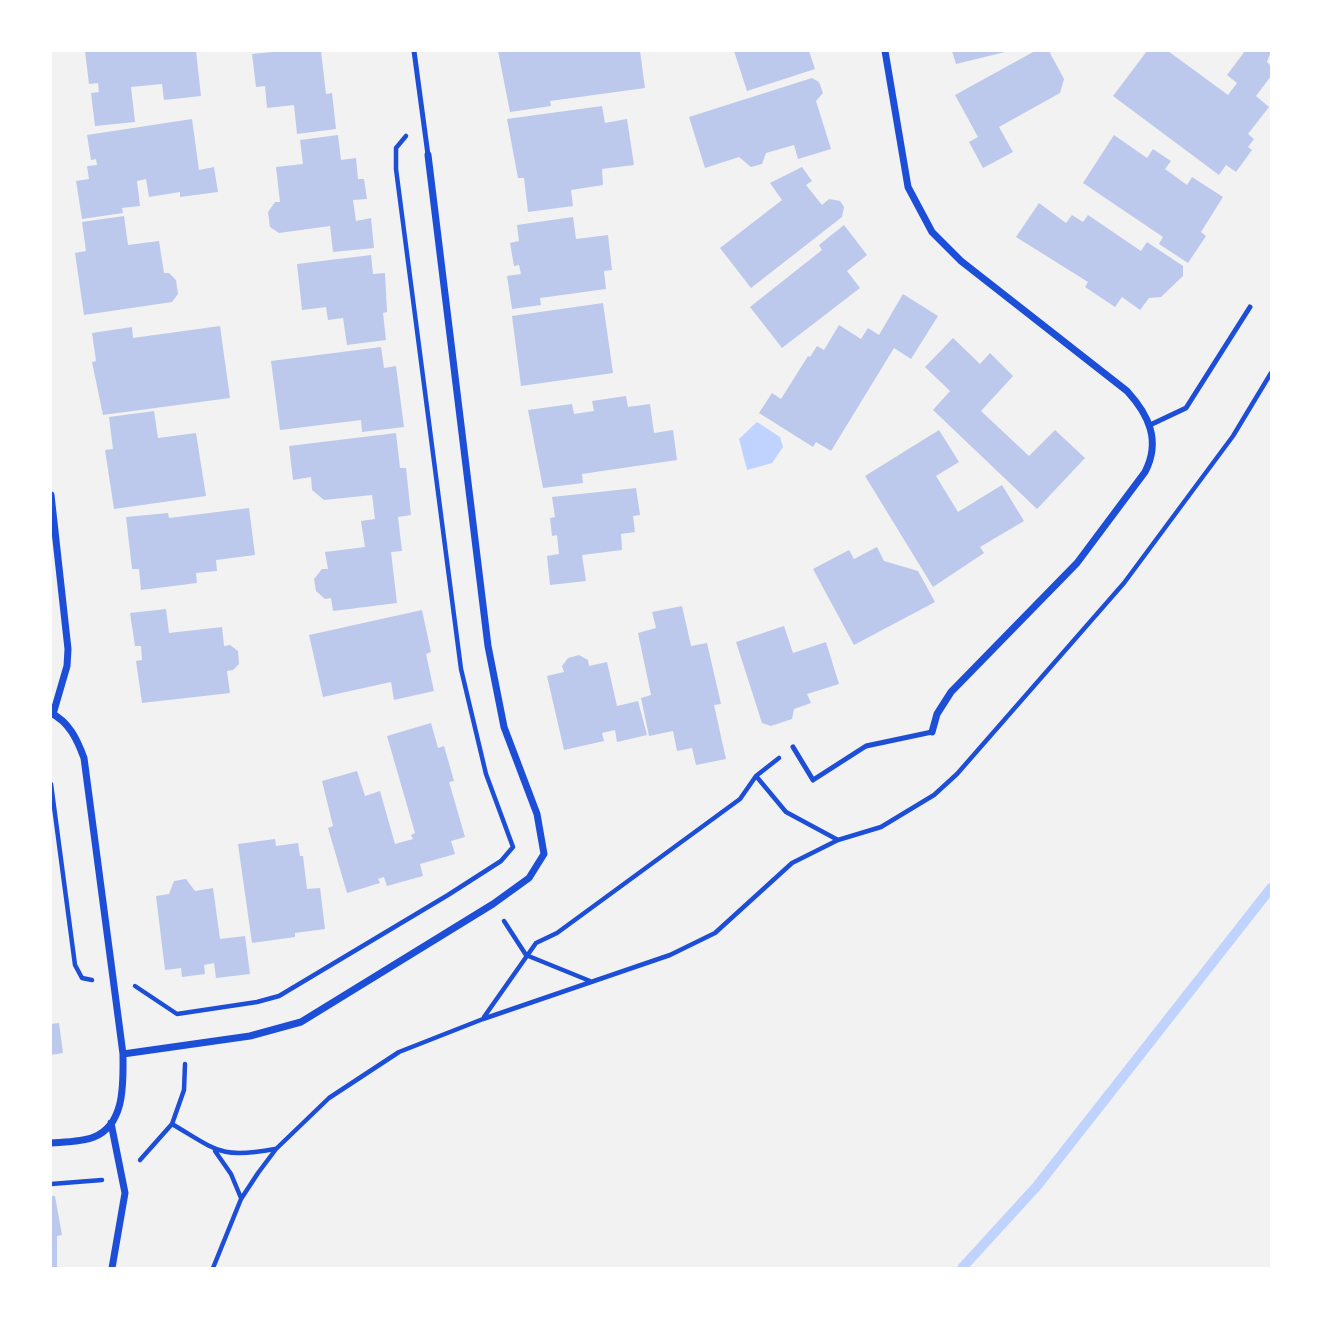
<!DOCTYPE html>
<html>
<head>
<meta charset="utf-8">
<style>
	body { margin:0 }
	#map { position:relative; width:1322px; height:1319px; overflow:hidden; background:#f2f2f2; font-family:"Fira Sans",sans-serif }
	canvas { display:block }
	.frame { position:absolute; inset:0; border:52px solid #fff; pointer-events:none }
</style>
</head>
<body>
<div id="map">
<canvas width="1322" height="1319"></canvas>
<div class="frame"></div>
</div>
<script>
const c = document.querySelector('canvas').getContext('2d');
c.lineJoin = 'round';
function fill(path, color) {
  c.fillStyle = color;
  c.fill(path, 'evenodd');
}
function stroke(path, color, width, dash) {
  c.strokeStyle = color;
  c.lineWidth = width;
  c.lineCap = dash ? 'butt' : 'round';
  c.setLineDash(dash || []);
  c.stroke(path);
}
fill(new Path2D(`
	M757,422L780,437L783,447L772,463L747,470L739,439Z`), '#bfd3fe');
stroke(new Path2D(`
	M962,1268L1037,1186L1271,888`), '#bfd3fe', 10);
fill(new Path2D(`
	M85,51H196L201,96L164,100L162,84L131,87L135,122L95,126L91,93L99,92L98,83L89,84Z
	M283,51H321L326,94L332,93L336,129L297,134L294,105L267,108L265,86L256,87L252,54Z
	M498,51H640L645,88L550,101L551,106L510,112Z
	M734,51H809L815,69L747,91Z
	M952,51H1005V52L956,64Z
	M1035,51H1049L1064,79L1060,93L999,127L1013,152L983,168L969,142L978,137L955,95Z
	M1147,51H1168L1228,95L1237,83L1227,75L1245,51H1271L1267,62L1271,66V76L1256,96L1269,107L1248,134L1254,139L1248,147L1252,150L1236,172L1226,165L1219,175L1113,96Z
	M812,78L819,82L823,93L816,101L831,149L798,159L794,145L766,153L762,164L751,167L739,157L705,168L689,117Z
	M602,106L605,123L627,119L634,165L602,169L603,185L571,190L573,206L528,212L524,178H518L507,119Z
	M192,119L199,170L214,167L218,192L180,197V192L149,197L146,179L137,181L140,206L122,208L123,213L82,219L76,181L89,179L87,166L97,165L96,159L91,160L87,135Z
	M338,135L341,160L356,158L358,179H364L367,199L353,200L356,221L371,218L374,248L333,252L330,226L279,233L270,227L268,212L275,202H280L276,167L303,164L300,140Z
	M1114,135L1147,158L1153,149L1171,161L1165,169L1187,185L1192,177L1223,197L1201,232L1206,236L1188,263L1159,244L1163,237L1083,183Z
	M802,167L812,181L806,185L822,205L829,199L840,201L844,207L842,217L751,288L720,248L782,200L770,183Z
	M1039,203L1066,223L1072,215L1083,222L1088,215L1141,251L1147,242L1183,266V276L1161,297L1149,298L1140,310L1122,297L1115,307L1085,287L1088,282L1016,237Z
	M124,216L128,245L159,241L164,273H169L176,280L178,294L172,302L84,315L75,253L86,251L82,222Z
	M573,217L576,239L608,235L612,270L604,271L606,289L540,298L541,305L512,309L507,276L521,274L519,265L514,266L510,243L519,241L517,225Z
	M844,225L867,255L847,271L860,288L782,348L750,307L822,250L819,245Z
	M371,255L373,274L385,273L387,312L383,313L386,340L347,345L343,318L328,320L326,307L302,310L297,264Z
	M903,294L938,316L911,359L894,348L831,451L816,442L813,447L759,413L772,393L781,399L808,356L810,357L817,346L824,350L839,325L861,339L868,328L879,335Z
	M603,303L613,373L521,386L512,316Z
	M220,326L230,398L103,415L92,362L96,361L92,333L132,327L133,338Z
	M953,338L980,364L990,353L1013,376L981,411L1029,456L1055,430L1085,458L1037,509L933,410L950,391L925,367Z
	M381,347L384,368L396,366L404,427L362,432L361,420L280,430L271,361Z
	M626,396L628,407L650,404L654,433L673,430L677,460L582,474L583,483L543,488L528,410L572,404L574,414L594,411L592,401Z
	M154,411L158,438L196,433L206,496L114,509L105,450L113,449L109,417Z
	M939,430L959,462L936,476L958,512L1002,485L1024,521L980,547L984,553L933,587L865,476Z
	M396,433L400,468H406L411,515L398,517L402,551L391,552L397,603L333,611L331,598L325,599L316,591L314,579L322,569H328L325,552L365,547L361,521L375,519L372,495L324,500L312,490L311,477L293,480L289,446Z
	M636,488L640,515L633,516L635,532L621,534L622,550L582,555L586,581L550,585L547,556L559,554L557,535L552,536L550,518L555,517L552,497Z
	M249,508L255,555L216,560L217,571L196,573L197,583L141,590L139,569H132L126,517L168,513L169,518Z
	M877,547L884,561L918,571L935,602L854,645L813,569L849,550L854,559Z
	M682,606L691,646L707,643L721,704L714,705L726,759L696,765L692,748L677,751L673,731L649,736L641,698L651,695L638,633L656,628L652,612Z
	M166,609L169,633L222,627L224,646L230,645L238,651L239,664L233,670L227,671L230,693L142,703L136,661L142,660L141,646H135L130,613Z
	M422,610L431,652L426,654L434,691L394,700L391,682L323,697L309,635Z
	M784,626L793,653L826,642L839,684L807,694L811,703L794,709L792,719L771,726L762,723L736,642Z
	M579,655L588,660L589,666L607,662L617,706L638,701L647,735L617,742L615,730L602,733L604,741L564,750L547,676L564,672L562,666L568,658Z
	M431,723L438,748L444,746L454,781L449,782L465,837L451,841L455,854L420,864L423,876L387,886L384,877L378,879L380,883L347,893L328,828L333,826L322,781L357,771L365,796L380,791L395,844L413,839L411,835L415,833L387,736Z
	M275,839L276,846L298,843L300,856H303L307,889L320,888L325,929L295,933V937L252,943L238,844Z
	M186,879L195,891L213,888L220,939L245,936L250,974L216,978L214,963L204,965L205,974L182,977L181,968L165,970L156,896L169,894L174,881Z
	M59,1023L63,1053L51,1055V1024Z
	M51,1196H55L62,1235L57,1236V1268H51Z`), '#bdc9ec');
stroke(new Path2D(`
	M756,776L786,812L838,840
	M51,784L75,965L82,978L92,980
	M504,921L526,955L590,981
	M135,986L177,1014L257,1002L279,996L448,895L501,861L513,847L486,774L461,669L396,169V148L406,136
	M484,1017L536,943L557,933L740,799L756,776L779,758
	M185,1064L184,1090L172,1124C218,1151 220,1159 275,1149
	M215,1151L231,1174L241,1198
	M140,1160L172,1124
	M51,1184L102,1180
	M213,1268L241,1199L258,1173L276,1149L329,1098L399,1052L483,1019L670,955L715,933L792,863L838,840L881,827L934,795L957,774L1124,583L1233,436L1271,373`), '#1d4ed8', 4.5);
stroke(new Path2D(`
	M414,51L428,155
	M1150,425L1186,408L1250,307
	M793,747L813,780L866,746L932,732`), '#1d4ed8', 5);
stroke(new Path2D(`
	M885,51L908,187L932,232L961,261L1127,391C1149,415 1161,441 1145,472L1077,563L951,692L937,714L932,732
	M51,495L68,649L67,666L53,714
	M51,713C69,722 77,739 84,758L123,1054C123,1081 126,1124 94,1137C82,1142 64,1142 51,1143
	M123,1054L250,1036L301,1022L493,904L529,878L544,854L537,814L504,727L488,646L428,155
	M111,1123L125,1193L112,1268`), '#1d4ed8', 7);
</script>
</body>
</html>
